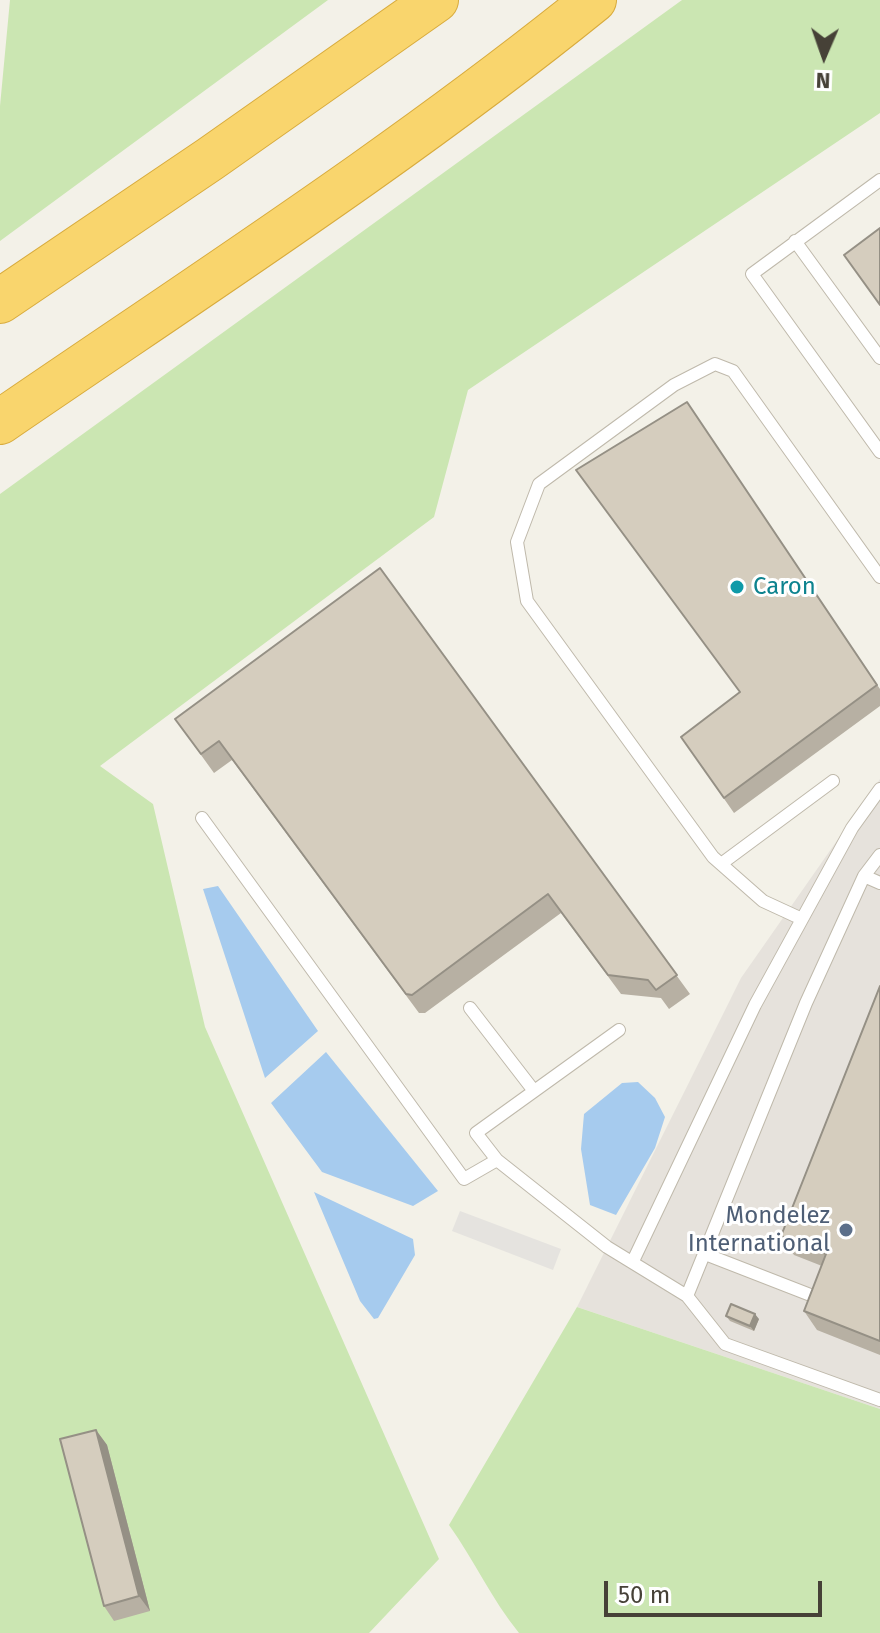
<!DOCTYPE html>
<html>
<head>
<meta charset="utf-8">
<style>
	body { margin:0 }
	#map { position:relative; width:880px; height:1633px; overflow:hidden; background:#f3f1e8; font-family:"Fira Sans",sans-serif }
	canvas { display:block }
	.north { position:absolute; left:784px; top:16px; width:80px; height:80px; -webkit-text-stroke:6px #fff; paint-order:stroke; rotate:182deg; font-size:22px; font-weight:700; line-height:32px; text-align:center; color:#464137 }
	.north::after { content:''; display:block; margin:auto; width:28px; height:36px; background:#464137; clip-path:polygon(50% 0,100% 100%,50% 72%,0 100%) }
	.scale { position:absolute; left:604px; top:1581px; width:218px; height:36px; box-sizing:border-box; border:4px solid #464137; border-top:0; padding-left:10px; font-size:24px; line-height:28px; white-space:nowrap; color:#464137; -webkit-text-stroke:6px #fff; paint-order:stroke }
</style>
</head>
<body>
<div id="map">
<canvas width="880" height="1633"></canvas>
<div class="north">N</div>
<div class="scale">50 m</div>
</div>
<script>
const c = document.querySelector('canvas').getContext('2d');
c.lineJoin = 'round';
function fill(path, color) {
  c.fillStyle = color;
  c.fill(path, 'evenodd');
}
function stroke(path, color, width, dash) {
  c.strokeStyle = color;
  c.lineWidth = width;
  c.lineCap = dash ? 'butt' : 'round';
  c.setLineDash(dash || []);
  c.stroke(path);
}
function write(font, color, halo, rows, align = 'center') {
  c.font = font + ' "Fira Sans",sans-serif';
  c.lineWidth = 6;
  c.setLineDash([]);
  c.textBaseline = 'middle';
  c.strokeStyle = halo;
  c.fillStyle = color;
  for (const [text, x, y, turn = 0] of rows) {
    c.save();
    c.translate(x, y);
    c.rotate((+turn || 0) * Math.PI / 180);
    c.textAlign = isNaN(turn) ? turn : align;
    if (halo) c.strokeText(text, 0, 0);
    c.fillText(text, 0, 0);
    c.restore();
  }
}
fill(new Path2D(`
	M880,779V1409L577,1307L741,978Z`), '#e6e2dc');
fill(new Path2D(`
	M10,0H328L0,241V106Z
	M682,0H880V113L468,390L434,517L100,766L153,804L205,1027L439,1559L369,1633H0V494Z
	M577,1307L880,1409V1633H519C492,1600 474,1560 449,1525Z`), '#cbe6b2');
fill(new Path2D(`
	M460,1211L561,1249L553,1270L452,1231Z`), '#e5e3df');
fill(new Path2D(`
	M218,886L318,1031L265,1078L203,889Z
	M326,1052L438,1191L413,1206L322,1172L271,1103Z
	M638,1082L655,1098L665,1117L655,1148L616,1215L590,1205L581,1149L584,1114L622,1083Z
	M314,1192L413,1239L415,1255L378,1318L374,1319L360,1301Z`), '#a6cbee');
const lane = new Path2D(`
	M880,180L752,274L880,452
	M795,241L880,358
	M202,818L464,1179L497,1160
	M721,864L833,781
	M864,876L880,883
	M802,919L763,901L713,857L527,601L517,542L539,484L674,385L715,364L733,371L880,577
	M470,1008L534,1091
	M619,1030L476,1133L497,1160L607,1247L687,1296L725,1344L880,1400
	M705,1254L813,1296
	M633,1261L755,1005L852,828L880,789
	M687,1296L806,1003L864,876L880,855`);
const highway = new Path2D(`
	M0,301L210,159L436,0
	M0,422C200,285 405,153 594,0`);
stroke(lane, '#bfb9ab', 14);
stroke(highway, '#d8ab3d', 46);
stroke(lane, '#fff', 12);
stroke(highway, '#f9d56d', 44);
fill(new Path2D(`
	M687,402L880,689V706L734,813L681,737L740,693Z
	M380,568L690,994L669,1009L661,998L621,994L561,913L425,1013H419L232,760L214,773L175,719Z
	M880,986V1355L817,1330L804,1311L822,1266L794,1255L781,1236Z
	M726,1316L759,1319L754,1331L730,1321Z
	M96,1430L107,1445L150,1611L114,1621L104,1606Z`), '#b7b0a3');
fill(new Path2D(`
	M755,1314L759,1319L754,1331L750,1326Z
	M96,1430L107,1445L150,1611L139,1596Z`), '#959085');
const building = new Path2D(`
	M880,228V305L844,255Z
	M687,402L877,685L724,798L681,737L740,692L576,470Z
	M380,568L677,975L656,990L648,980L608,975L548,894L412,995L406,994L219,741L201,754L175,719Z
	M880,986V1341L804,1311L826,1254L781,1236Z
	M731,1304L755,1314L750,1326L726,1316Z
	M96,1430L139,1596L104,1606L60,1439Z`);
fill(building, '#d5cdbe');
stroke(building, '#959085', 2);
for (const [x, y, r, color] of [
	[737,587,8,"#0f9aa8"],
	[846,1230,8,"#5c6f8a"]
]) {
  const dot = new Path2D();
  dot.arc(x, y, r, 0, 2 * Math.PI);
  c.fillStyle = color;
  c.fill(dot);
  stroke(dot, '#fff', 3);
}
write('24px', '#0d838f', '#fff', [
	["Caron",753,587]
], 'left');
write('24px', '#4e5e75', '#fff', [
	["Mondelez",830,1216],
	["International",830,1244]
], 'right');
</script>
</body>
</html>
